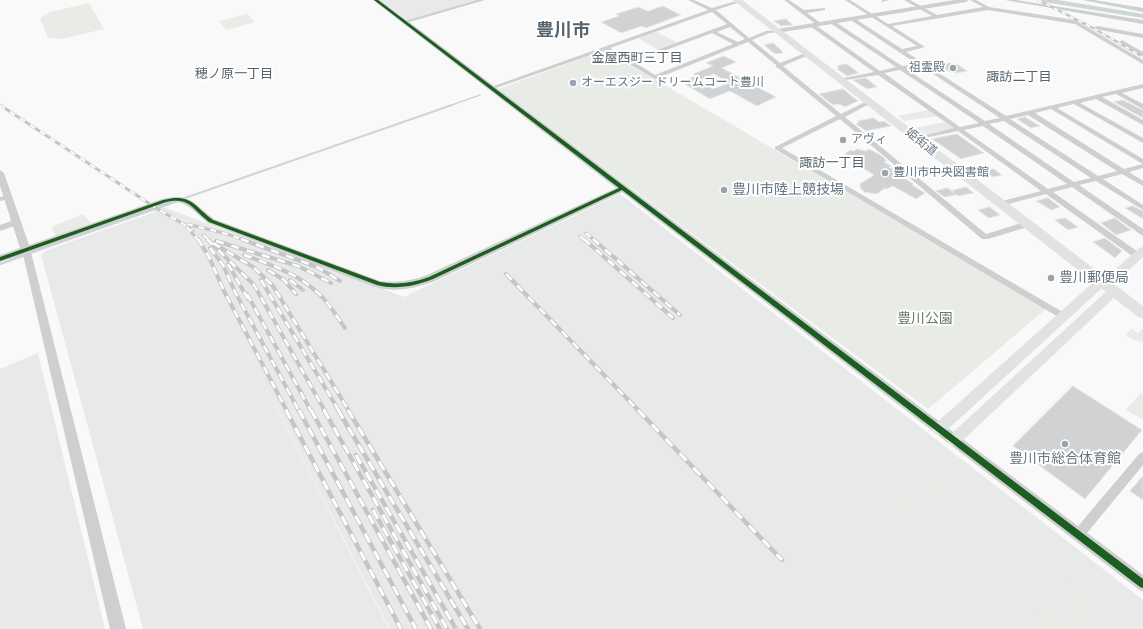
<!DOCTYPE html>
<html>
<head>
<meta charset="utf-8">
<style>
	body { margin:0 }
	canvas { display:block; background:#f9f9f9 }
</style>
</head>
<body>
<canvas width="1143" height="629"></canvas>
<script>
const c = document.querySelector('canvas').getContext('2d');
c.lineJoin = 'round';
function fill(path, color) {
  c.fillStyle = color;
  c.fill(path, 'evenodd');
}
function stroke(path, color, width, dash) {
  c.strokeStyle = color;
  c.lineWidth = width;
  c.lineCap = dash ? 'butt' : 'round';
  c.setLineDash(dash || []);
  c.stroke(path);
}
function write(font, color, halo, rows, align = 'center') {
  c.font = font + ' Karla,"Noto Sans JP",sans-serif';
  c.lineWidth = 4;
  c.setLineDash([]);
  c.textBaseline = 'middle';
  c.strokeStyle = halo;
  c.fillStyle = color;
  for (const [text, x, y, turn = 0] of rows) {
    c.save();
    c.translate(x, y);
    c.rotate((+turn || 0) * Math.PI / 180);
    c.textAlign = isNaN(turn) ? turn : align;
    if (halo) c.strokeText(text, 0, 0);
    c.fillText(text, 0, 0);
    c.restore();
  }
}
fill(new Path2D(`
	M381,0H477L408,20Z
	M657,32L678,43L658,50L638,38Z
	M929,110L937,116L904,121L898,116Z
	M945,122L955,129L924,136L915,128Z
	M620,194L1143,600V629H390L186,231L389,629H143L41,255L47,250L155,212L152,209L160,206L404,297Z
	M38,353L105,629H0V369Z`), '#e8e9e9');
fill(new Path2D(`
	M89,3L104,29L61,39L48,38L40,18L50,12Z
	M247,14L255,22L226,30L219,21Z
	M605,50L1046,309L928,409L498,89Z
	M83,214L91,223L55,236L52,227Z
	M187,229L203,251L221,293L219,294L185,230Z
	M1143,328V342L1134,340L1125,335L1131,329L1138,333Z
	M1141,393L1143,395V420L1126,410Z
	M929,471L947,486L948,489L942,494L933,486L925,494L916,487V484Z
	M907,494L918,501L910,509L898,505Z
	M949,495L997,535L995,538L946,498Z
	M897,506C906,509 916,512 918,522L1031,620L1035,621L1045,609L1052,608L1078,629H1034L897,509Z
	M1024,556L1041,569L1056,571L1065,578L1058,589L1021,559Z
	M1074,592C1084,593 1098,604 1098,614L1089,625C1079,623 1068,614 1064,605C1065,600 1069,594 1074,592Z`), '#e8ebe6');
stroke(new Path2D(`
	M449,106L480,95`), '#ced6d9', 1.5);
stroke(new Path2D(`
	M182,199L452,105
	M67,240L178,201`), '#ced6d9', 2);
stroke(new Path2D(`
	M30,253L69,239
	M0,264L25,255`), '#ced6d9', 2.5);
fill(new Path2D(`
	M1040,0H1058L1143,14V18L1044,2Z`), '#ced6d9');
const building = new Path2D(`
	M663,6L681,15L646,28L642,26L621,33L601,22L619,16L616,14L638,7L648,11Z
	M786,19L793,25L781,26L774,21Z
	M773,43L781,50L783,53L775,54L764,45Z
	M724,56L736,62L722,68L776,97L757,106L730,91L710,99L681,82L696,76L693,74L713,66L706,63ZM714,74L729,83L713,89L698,81Z
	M949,63L957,64L967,71L957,73L948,71L938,65Z
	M847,64L859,73L847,76L837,69L839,68L837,66Z
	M866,78L877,87L867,89L853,80Z
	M843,89L858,101L845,107L839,104L833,105L819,94Z
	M1123,100L1143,110V118L1114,102Z
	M1025,117L1040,126L1031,128L1017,119Z
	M874,118L879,122L884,121L891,126L866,131L856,124L859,122L858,121Z
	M957,134L978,149L984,153L961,159L932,139Z
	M857,149L866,151L869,149L882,156L887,161L884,162L891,166L889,167L905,176L908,179L907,180L914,184L912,185L925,193L916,199L893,186L887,189L885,188L877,194L864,192L860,187V184L874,175L854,162L845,153L851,150L854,151Z
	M994,169L1002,175L993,177L985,171Z
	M966,187L974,193L958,196L951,191Z
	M948,188L956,195L944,197L936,191Z
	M1048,198L1060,207L1051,210L1036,201Z
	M1133,206L1143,211V219L1125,208Z
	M990,207L1000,215L989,218L978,210Z
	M1065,218L1078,227L1068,230L1055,220Z
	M1115,218L1131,230L1116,235L1101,223Z
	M1105,238L1122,251L1115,258L1093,242Z
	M1073,386L1142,430L1085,499L1013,446Z
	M1143,476V500L1130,491Z`);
fill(building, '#d0d2d3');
stroke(building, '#e8e8e8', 1);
fill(new Path2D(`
	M477,0H485L406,23L401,22Z
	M688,0H694L712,8L740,0V2L716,10L749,38L766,31L779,30V32L769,33L752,40L780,63L805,53H809V55L783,66L841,114L867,101H871V103L845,117L986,234L1028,221L1032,224L1031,226L988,239H982L840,119L782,148L1066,314L1068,316L1066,318H1060L775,149V147L836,116L778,68L776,67V65L748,42L655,79L605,50L493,89L488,88L708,10ZM712,12L727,24L630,60L610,48ZM730,27L745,39L738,42L717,32ZM712,33L733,44L655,75L634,62Z
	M784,0H789L804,10L825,8V10L807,13L822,24L817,25Z
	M845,0H850L888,24L932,16L904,0H910L937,15L983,7L970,0H976L989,7L1075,20L1143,60V64L1141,63L1075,24L988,10L892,26L925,47L906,52L1006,116L1143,84V88L1122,93L1143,104V109L1116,94L1102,97L1143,120V125L1096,99L1080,103L1143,138V143L1074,104L1057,108L1143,159V168L1129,172L1143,181V186L1122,174L1103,179L1143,205V210L1096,181L1079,185L1143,229V236L1072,187L1053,192L1141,254L1142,256L1141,258H1135L1046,194L1001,206H998V202L1041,191L958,131L915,140V138L954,128L878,75L839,81V79L874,72L810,26V24H814L880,71L896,67L830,23V21H834L902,66L917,64L849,19L854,18L902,49L917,46ZM921,66L1000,118L985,121L906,69ZM900,70L979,123L960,127L884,73ZM1051,109L1141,163L1143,164L1124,169L1035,113ZM1028,115L1117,171L1098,176L1010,119ZM1004,121L1091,178L1074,182L989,124ZM983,126L1067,184L1048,189L964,130Z
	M882,0H889L882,2Z
	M1005,0H1016L1143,20V24Z
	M1083,0H1094L1143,8V12Z
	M1097,26L1143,34V38L1095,29L1094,28Z
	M1122,40L1143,52V56L1120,43L1119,42Z
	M8,195L12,197L11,199L0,201V197Z
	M17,219L21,222L20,224L0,231V225Z
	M1143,452V465L1082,539L1078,541L1074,539L1072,535L1074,531L1139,454Z`), '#cecfd0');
fill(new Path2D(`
	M373,0H380L1143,575V592L1138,589L622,192L435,281C416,288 395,293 375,287L208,223C197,215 189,202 174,202L31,252L126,629H110L24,259L23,255L0,262V255L20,248L0,186V170L4,173L29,245L162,199C190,192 194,204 214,219L380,281C397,283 412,281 427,275L616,188Z
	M955,0H969L966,2L777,33L774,31L777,29Z`), '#cecfd0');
fill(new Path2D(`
	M1143,247V257L1110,288L1106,289L1102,288L944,433L939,435L934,433L932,429L934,425L1098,278L1102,277L1106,278L1139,248Z
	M1114,287L1118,288L1120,291L1118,294L959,444L954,446L949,444L947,440L949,436L1110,288Z`), '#e1e2e2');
fill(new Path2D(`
	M733,0H742L1143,306V318L1138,317Z`), '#e1e2e2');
const railFar3 = new Path2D(`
	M1038,0L1093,28L1143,57`);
const railFar2 = new Path2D(`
	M0,105L153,206L193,230
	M187,224L227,234L244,240
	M187,227L198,240
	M586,233L594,240
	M203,235L209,240
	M580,236L585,240`);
const railFar1 = new Path2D(`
	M198,239L209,257L224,291L287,411
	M207,239L254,285L325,411
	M241,239L317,267L340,281
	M584,239L673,318
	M593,239L680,315
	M216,241L298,266L331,283
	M213,243L253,267L273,286L349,411
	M210,248L223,265L235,292L299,411
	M244,255C272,265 302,275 323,298C331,307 338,318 345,328
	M228,264L248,299
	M268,270L284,280L296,294
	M506,274L639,411
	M261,280L339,411
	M290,280L303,290
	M247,294L311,411`);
const rail = new Path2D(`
	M286,410L401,629
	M299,410L416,629
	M311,410L431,629
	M324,410L447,629
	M338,410L468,629
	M348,410L480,629
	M638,410L782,560
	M356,455L456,629
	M373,510L440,629`);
stroke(railFar3, '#c3c5c6', 2.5);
stroke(railFar2, '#c3c5c6', 3);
stroke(railFar1, '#c3c5c6', 4);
stroke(rail, '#c3c5c6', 4.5);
stroke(railFar3, '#fff', 1.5, [4.5]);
stroke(railFar2, '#fff', 2, [6]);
stroke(railFar1, '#fff', 2.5, [8]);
stroke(rail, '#fff', 3, [10]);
fill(new Path2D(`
	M374,0H378L1143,579V588L1140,587L622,190L433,279C415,286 396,290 377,285L209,222C192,209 190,197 166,202L0,261V257L163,200C191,193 193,205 213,220L380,282C397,285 413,283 429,277L619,188Z`), '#1b5e20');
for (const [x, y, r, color] of [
	[953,68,4,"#99a4ac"],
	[573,83,4,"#99a4ac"],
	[843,140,4,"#99a4ac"],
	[885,173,4,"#99a4ac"],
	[724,190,4,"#99a4ac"],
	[1051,278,4,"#99a4ac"],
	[1065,444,4,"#99a4ac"]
]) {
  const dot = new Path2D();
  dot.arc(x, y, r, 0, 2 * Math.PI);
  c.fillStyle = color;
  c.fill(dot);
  stroke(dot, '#fff', 1.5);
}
write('12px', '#657683', '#fff', [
	["祖霊殿",945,68,"right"],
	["オーエスジー ドリームコート豊川",581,83],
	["アヴィ",851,140],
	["豊川市中央図書館",893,173]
], 'left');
write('12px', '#657683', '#fff', [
	["姫街道",921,142,38]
]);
write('13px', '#57646e', '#fff', [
	["金屋西町三丁目",637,58],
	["穂ノ原一丁目",234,74],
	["諏訪二丁目",1019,77],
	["諏訪一丁目",832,163]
]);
write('14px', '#657683', '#fff', [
	["豊川市陸上競技場",732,190],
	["豊川郵便局",1059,278],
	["豊川市総合体育館",1065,459,"center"]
], 'left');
write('14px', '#687a64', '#fff', [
	["豊川公園",925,319]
]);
write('bold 18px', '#57646e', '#fff', [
	["豊川市",563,31]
]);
</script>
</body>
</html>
